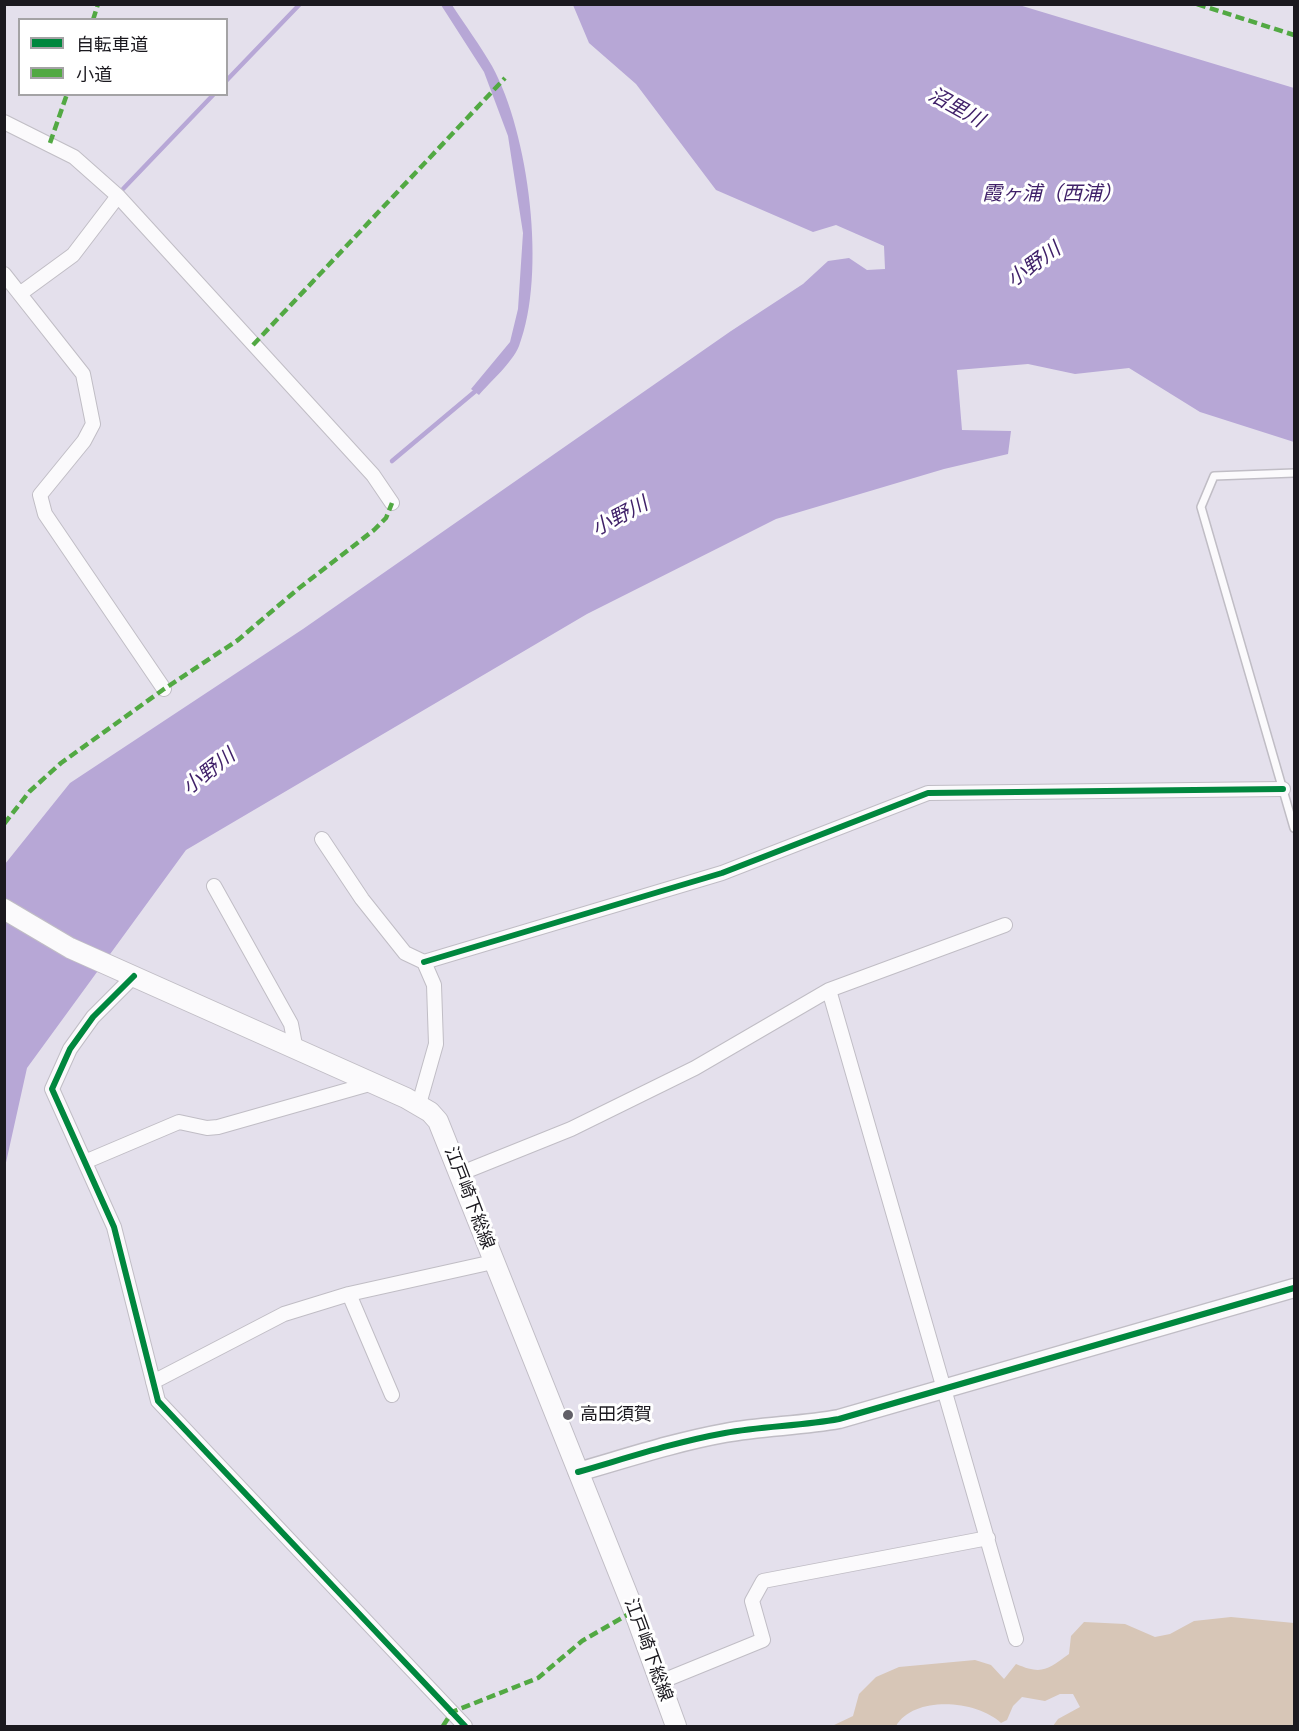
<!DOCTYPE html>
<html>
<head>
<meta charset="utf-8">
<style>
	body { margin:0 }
	#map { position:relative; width:1299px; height:1731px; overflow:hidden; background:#e4e0ec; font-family:"Open Sans","Noto Sans JP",sans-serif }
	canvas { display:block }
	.frame { position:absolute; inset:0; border:6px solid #1b191f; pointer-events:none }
	.legend { position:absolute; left:18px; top:18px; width:210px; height:78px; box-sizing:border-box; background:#fff; border:2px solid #a4a3a5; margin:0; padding:8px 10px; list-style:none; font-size:18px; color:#1b191f }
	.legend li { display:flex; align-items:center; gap:12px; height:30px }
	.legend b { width:30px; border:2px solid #a4a3a5 }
</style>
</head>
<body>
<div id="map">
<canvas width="1299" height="1731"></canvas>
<div class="frame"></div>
<ul class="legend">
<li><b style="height:8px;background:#00873e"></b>自転車道</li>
<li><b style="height:8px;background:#52a943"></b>小道</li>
</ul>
</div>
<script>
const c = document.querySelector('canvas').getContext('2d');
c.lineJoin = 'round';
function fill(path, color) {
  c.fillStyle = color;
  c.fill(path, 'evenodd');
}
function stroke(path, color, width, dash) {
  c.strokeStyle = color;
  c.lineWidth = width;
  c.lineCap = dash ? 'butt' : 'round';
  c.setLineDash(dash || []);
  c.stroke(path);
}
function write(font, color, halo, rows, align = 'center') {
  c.font = font + ' "Open Sans","Noto Sans JP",sans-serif';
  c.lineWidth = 6;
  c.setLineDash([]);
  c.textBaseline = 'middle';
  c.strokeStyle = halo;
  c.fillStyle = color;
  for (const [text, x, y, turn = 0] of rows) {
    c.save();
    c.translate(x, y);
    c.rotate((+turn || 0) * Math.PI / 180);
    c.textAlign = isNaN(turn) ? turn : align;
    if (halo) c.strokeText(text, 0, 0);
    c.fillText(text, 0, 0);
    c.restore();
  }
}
fill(new Path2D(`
	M1231,1617L1294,1623V1726H1053L1058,1719L1080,1707L1073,1694H1060L1045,1701L1022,1697L1013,1706L1007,1720L1001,1723C977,1700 914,1695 896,1726H832L853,1716L859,1694L876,1677L899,1667L975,1660L991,1665L1004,1679L1016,1664C1042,1675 1047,1670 1069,1654L1071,1636L1084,1622L1125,1624L1155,1637L1170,1634L1194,1621Z`), '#d7c6b7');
fill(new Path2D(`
	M441,5H452C465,25 480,45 492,66C529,133 547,274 519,346C512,363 491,381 479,395L471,389L510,342L518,309L523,233L508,136L484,72Z
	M573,5H1019L1294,88V442L1200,412L1129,368L1075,374L1028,364L957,370L962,430L1011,431L1008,454L944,469L776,519L587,614L186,850L27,1068L5,1167V864L70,783L303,629L731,331L803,284L828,261L849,258L867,270L885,269L884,246L836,225L813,232L716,190L636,84L589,43Z`), '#b7a7d6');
stroke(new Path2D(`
	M226,81L300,4
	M123,189L214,94
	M392,461L478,389`), '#b7a7d6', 4.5);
const service = new Path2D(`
	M1294,473L1214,476L1201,507L1294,828`);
const minor = new Path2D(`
	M4,122L74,157L118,196L373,475L392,503
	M4,274L83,374L93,424L84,441L40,495L45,514L164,689
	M21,293L73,255L118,196
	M322,839L362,899L405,953L424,962L434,985L436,1044L419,1104
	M214,886L291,1024L296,1050
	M424,962L722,873L928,793L1283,789
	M134,976L93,1017L70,1049L52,1089L114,1227L158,1401L465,1726
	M829,990L1016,1639
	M87,1161L179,1122L207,1128L218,1127L373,1083
	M459,1174L571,1129L695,1068L829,990L1005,925
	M349,1294L392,1395
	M153,1382L284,1314L349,1294L493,1262
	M660,1682L763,1640L752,1601L763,1581L988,1538`);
const tertiary = new Path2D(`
	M578,1472C627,1458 675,1442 725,1433C762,1426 801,1426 839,1419L1294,1288`);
const secondary = new Path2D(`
	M4,909L70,948L406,1098L430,1112L438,1121L634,1611L676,1726`);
stroke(service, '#c0bdc5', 10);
stroke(minor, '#c0bdc5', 16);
stroke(tertiary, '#c0bdc5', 21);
stroke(secondary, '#c0bdc5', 22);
stroke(service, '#fbfafc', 7);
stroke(minor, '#fbfafc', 14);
stroke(tertiary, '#fbfafc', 18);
stroke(secondary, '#fbfafc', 20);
stroke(new Path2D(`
	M1197,4L1294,35
	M93,20L98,4
	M50,143L67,94
	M253,345L505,78
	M4,824L30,791L61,763L164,689L238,640L298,589L374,530L386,518L392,503
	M443,1726L452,1712L538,1678L582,1641L634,1611`), '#52a943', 4.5, [9, 4.5]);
stroke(new Path2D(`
	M424,962L722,873L928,793L1283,789
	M134,976L93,1017L70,1049L52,1089L114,1227L158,1401L465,1726
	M578,1472C627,1458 675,1442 725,1433C762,1426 801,1426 839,1419L1294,1288`), '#00873e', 6);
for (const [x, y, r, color] of [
	[568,1415,6,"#615f67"]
]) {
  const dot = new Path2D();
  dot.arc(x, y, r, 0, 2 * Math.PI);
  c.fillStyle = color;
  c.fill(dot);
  stroke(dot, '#fff', 2);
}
write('18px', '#1b191f', '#fff', [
	["江戸崎下総線",469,1198,69],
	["江戸崎下総線",648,1650,70]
]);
write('18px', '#1b191f', '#fff', [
	["高田須賀",580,1415]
], 'left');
write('italic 20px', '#402169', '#fff', [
	["沼里川",956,108,29],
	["霞ヶ浦（西浦）",1052,194],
	["小野川",1034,265,-36],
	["小野川",620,517,-28],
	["小野川",209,772,-38]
]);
</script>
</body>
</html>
